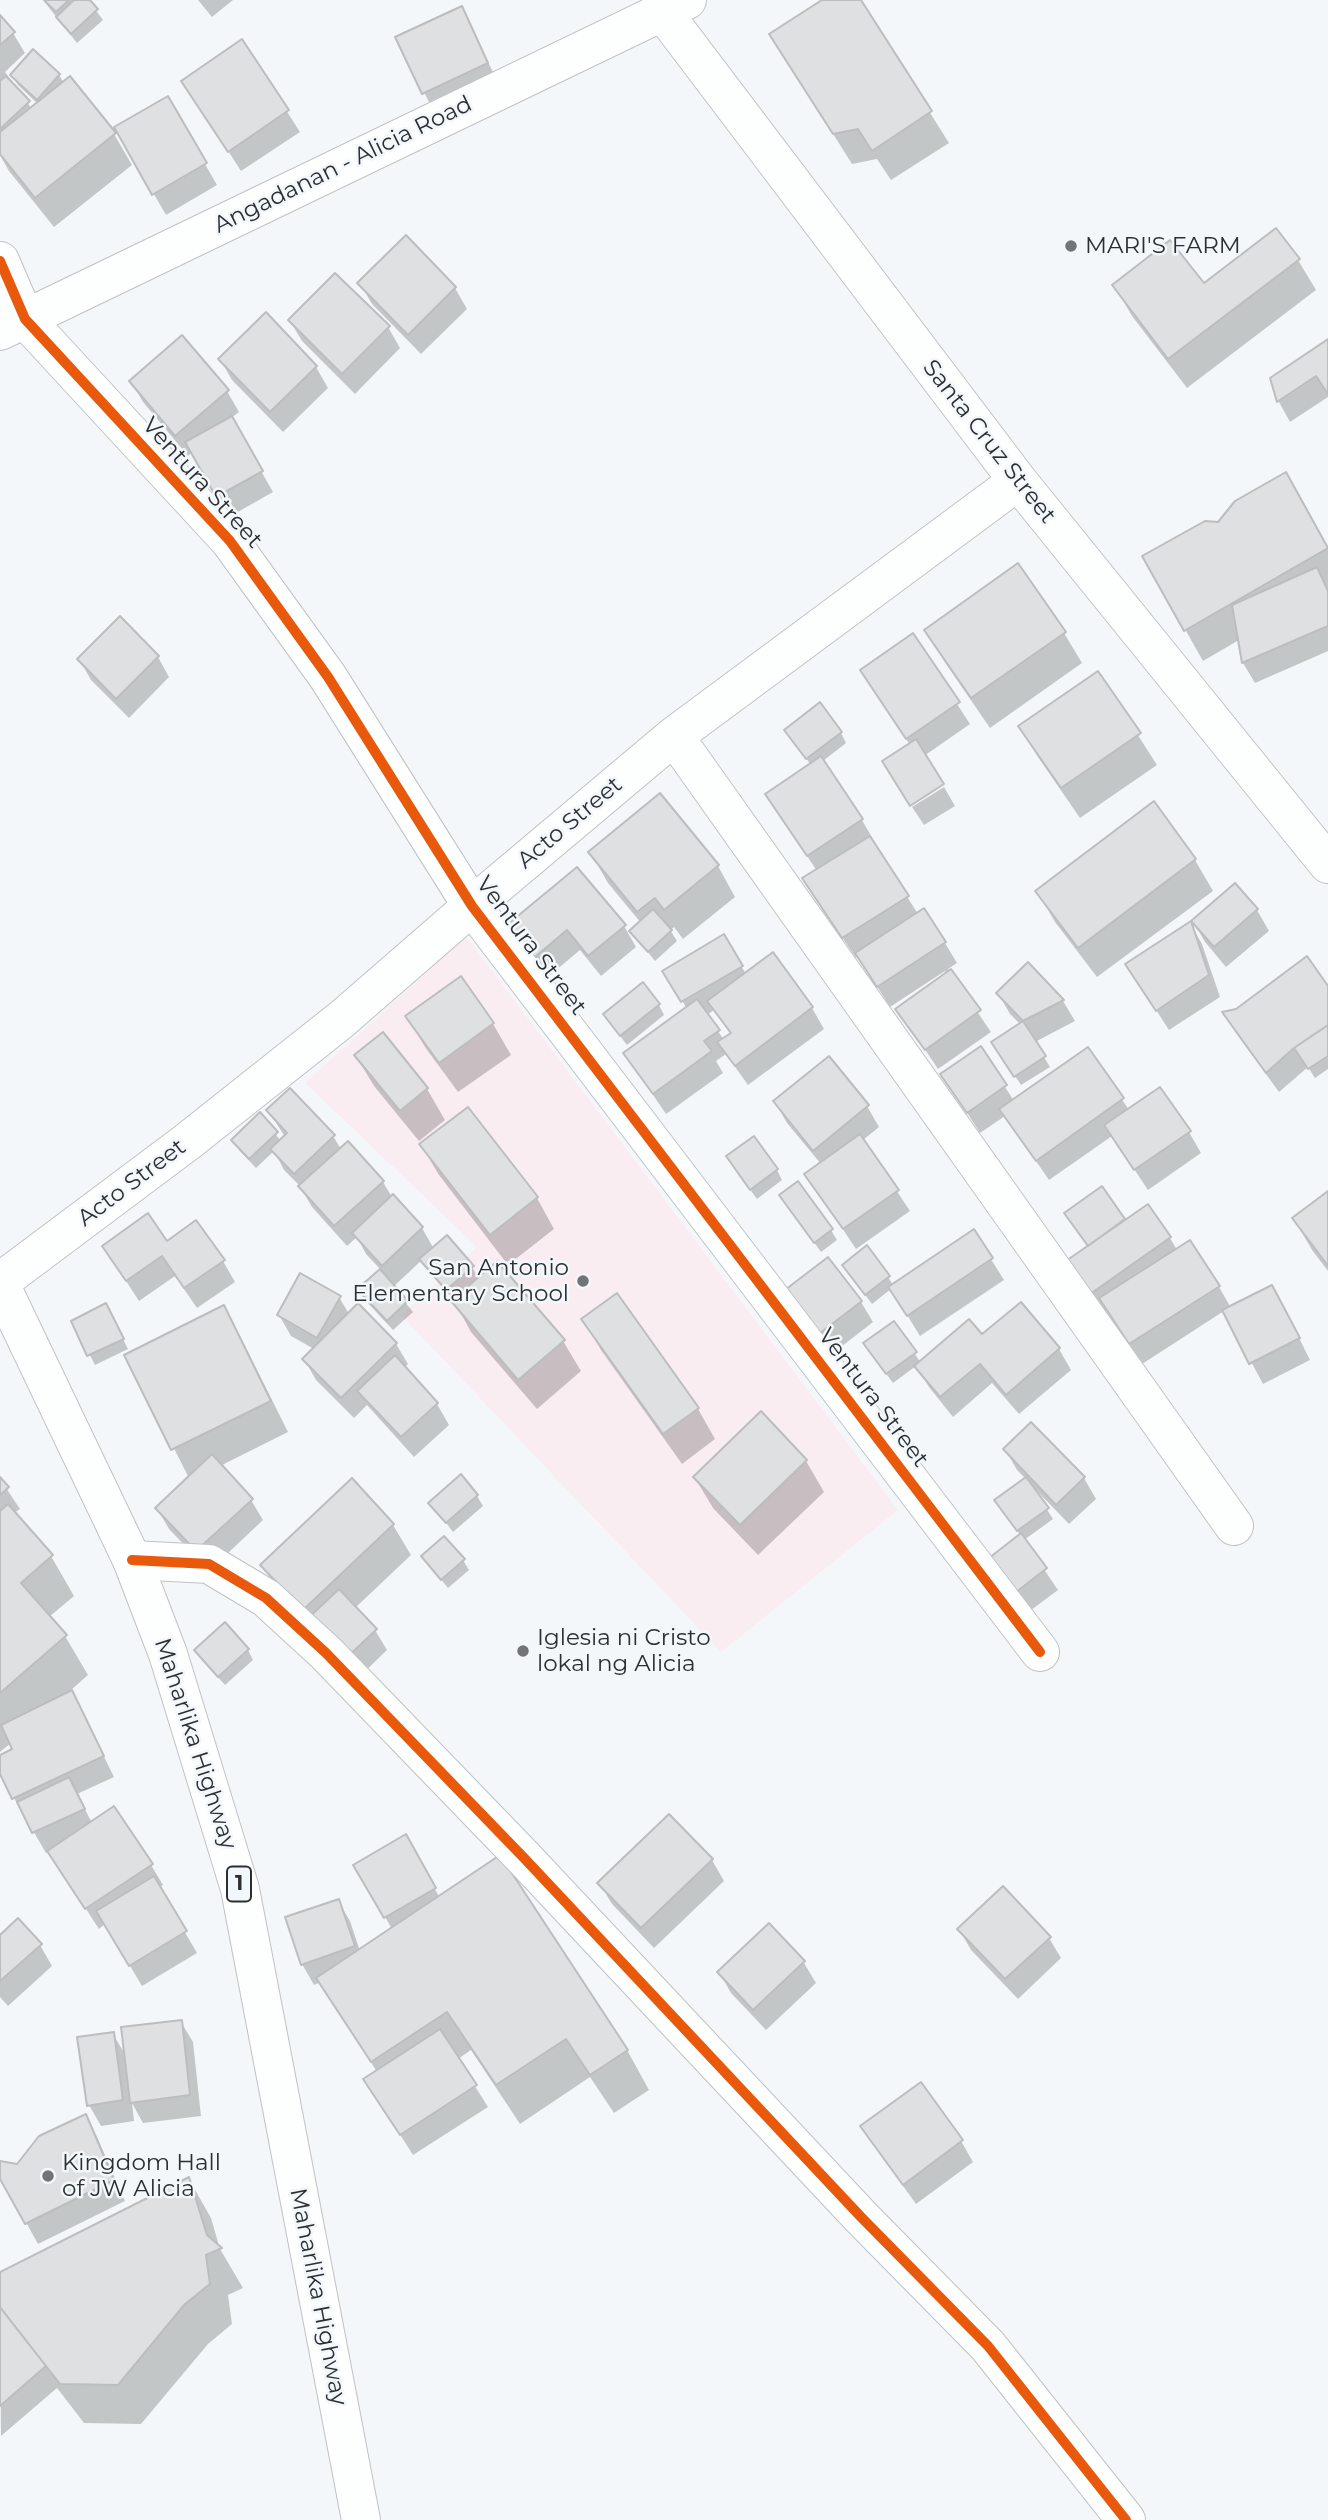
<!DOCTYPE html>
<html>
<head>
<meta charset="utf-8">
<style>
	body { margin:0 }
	canvas { display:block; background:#f4f7f9 }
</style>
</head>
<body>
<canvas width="1328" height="2520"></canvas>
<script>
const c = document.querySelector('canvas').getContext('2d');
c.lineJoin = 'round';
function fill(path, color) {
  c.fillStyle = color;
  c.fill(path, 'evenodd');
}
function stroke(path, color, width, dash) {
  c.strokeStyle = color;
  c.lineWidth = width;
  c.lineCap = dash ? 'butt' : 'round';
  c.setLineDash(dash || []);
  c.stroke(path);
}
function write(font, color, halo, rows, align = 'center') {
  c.font = font + ' Montserrat,sans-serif';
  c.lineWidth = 5;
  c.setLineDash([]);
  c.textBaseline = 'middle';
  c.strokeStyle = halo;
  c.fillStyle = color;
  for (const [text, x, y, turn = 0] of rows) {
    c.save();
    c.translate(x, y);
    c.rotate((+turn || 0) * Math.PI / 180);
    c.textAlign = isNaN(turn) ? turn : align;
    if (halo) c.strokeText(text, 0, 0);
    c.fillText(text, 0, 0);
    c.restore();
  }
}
fill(new Path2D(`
	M466,936L898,1510L721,1652L401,1315L477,1247L305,1083Z`), '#faedf2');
fill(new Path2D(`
	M43,0H88L103,20L77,43Z
	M198,0H233L212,17Z
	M825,0H859L949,143L891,180L877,159L852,164L771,35Z
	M461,8L499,84L435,114L397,38Z
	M0,18L13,33L25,53L5,72L32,109L38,104L18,85L12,75H59L64,83L114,134L132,165L54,227L9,171L0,155Z
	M242,41L300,132L241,171L183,81Z
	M167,98L217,185L166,215L116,128Z
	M1298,260L1316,290L1187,388L1132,316L1114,285H1204Z
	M360,283L455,288L467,309L421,354L372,304Z
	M266,315L316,367L328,388L283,432L232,380L220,359Z
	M290,321L388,327L400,348L355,394L302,341Z
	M1328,341V397L1290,422L1279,402L1272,379Z
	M131,381L227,391L239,412L231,418L273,492L229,517L192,452L188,456L143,402Z
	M1285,474L1328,549V651L1255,683L1243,663L1239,640L1203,661L1144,557L1219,524Z
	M926,631L1064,633L1082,663L990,728L944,661Z
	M913,636L970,724L924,756L910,745L862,671Z
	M158,657L169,677L129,718L91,680L79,659Z
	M1098,673L1157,765L1080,818L1038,757L1020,727Z
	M786,731L841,733L846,743L823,761L862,820L874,841L872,842L918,914L945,943L957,963L948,969L991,1032L938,1069L898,1009L947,974L945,971L890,1007L858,956L856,958L816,899L817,871L780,815L811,765Z
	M944,787L955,806L924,825L912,807Z
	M660,795L718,866L735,897L683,939L674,927L670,930L677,941L655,961L631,931L641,923L608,883L590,852Z
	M1154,804L1195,860L1213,891L1097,977L1055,922L1037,891Z
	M1257,910L1269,931L1226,967L1205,942L1193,921Z
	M1190,923L1202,944L1220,997L1169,1030L1127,965Z
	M624,926L636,947L601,976L580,950L542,982L504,930Z
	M723,936L746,974L772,955L812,1008L824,1029L748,1085L726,1054L716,1061L723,1073L666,1114L625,1054L687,1009L665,971ZM714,1010L731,1035L724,1040L707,1015Z
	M1028,965L1063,1001L1075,1021L1035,1042L1050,1067L1021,1085L999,1052L1021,1025L1010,1014L998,993Z
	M460,979L493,1024L511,1055L458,1092L425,1047L407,1016Z
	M1328,989V1069L1315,1078L1308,1067L1279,1092L1236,1033L1224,1013Z
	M659,1005L664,1015L627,1045L611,1024Z
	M383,1034L427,1089L445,1120L419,1141L374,1086L356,1056Z
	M980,1048L1014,1101L1088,1049L1129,1110L1189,1132L1201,1153L1148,1190L1112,1136L1049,1180L1005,1116L980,1133L942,1074Z
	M828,1058L867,1106L879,1127L863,1140L910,1211L856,1249L806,1174L821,1164L787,1123L775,1102Z
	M468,1109L537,1198L554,1229L508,1265L439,1175L421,1145Z
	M268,1110L333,1136L341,1149L348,1143L383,1182L392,1197L422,1228L434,1249L472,1267L479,1279L563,1341L581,1371L537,1409L471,1332L454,1301L422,1260L393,1287L413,1312L393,1330L365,1300L359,1290L381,1270L366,1254L357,1237L347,1246L312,1207L299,1185L284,1170L274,1151L256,1168L239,1150L233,1140L260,1115L281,1141L285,1137Z
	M734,1167L777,1170L782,1180L757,1199Z
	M1101,1188L1125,1221L1170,1238L1177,1250L1219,1287L1231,1308H1284L1310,1360L1263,1384L1224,1311L1142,1364L1108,1310L1099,1316L1077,1284L1088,1248L1066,1214Z
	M1328,1193V1271L1312,1250L1294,1219Z
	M787,1205L831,1230L837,1240L821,1252Z
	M974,1232L1004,1280L920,1336L891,1289L872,1304L850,1275L888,1277L893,1285Z
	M167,1243L223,1261L235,1282L197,1308L175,1276L139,1301L104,1247Z
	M783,1294L861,1302L873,1322L828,1357Z
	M339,1297L349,1314L396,1344L408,1364L404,1368L437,1404L449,1425L414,1457L367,1405L354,1418L316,1380L304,1359L314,1349L291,1336L279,1315Z
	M1020,1305L1059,1349L1071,1370L1019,1414L992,1383L953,1417L929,1387L916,1366L893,1383L871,1353L894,1323L921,1363L982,1337Z
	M224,1307L241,1338L288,1432L220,1466L251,1500L263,1520L209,1571L169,1529L157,1508L189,1478L127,1356Z
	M111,1315L128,1349L95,1365L73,1322Z
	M583,1319L698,1409L715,1439L682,1464L601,1350Z
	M1005,1449L1084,1478L1096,1499L1069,1524L1037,1491L1036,1493L1053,1519L1024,1540L1058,1590L1023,1616L998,1583L1021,1536L1002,1510L1026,1479L1017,1470Z
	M806,1461L824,1492L758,1555L713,1508L695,1478Z
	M0,1479L20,1509L14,1513L51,1556L74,1596L49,1617L65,1636L88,1675L71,1690L114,1777L77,1794L92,1823L151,1865L163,1885L159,1888L197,1953L142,1986L105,1924L99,1929L49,1852L46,1853L14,1798L0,1770V1757L14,1750L11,1743L0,1752Z
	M477,1496L483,1506L453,1532L431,1503Z
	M393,1525L411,1555L355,1608L375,1630L387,1650L353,1683L280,1596L263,1565Z
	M423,1557L463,1560L469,1570L448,1588Z
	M196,1650H248L253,1660L225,1685L202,1660Z
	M669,1817L712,1860L724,1881L654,1948L612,1904L600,1884Z
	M405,1837L440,1898L627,2050L649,2090L614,2113L590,2077L520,2124L471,2050L458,2059L488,2107L413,2155L365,2079L377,2072L321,1982L314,1985L302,1964L338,1901L350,1921L360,1951L392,1929L355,1865Z
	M769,1926L804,1963L816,1983L766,2030L731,1993L719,1972Z
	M959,1929L1049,1938L1061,1958L1018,1999L971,1950Z
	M0,1937L40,1945L52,1966L8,2006L0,1997Z
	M181,2022L193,2042L201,2116L143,2123L132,2103L134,2121L101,2126L89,2105L113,2034L126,2056Z
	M85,2116L97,2137L125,2201L38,2244L0,2175V2163L18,2165Z
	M863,2127L961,2141L973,2162L916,2204L875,2147Z
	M189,2179L211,2218L220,2249L243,2288L228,2295L232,2324L208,2344L141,2424L84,2423L57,2388L1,2436L0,2274Z`), '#0003');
const building = new Path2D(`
	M44,0H69L56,12Z
	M74,0H90L98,9L71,34L56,17Z
	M822,0H861L932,111L872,151L858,129L833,134L769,34Z
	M462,6L488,63L422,94L395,37Z
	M0,15L15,32L0,45Z
	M242,39L289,110L228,152L181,81Z
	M33,49L60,74L37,100L10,75Z
	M6,76L30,101L0,129V81Z
	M70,76L116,133L35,198L0,154V132Z
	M168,96L207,163L152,195L114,127Z
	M1276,228L1300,259L1168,359L1112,285L1170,240L1204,283Z
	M406,235L456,287L408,335L357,283Z
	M335,273L390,326L342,374L288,320Z
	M266,312L317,366L270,412L218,359Z
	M182,335L229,390L175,436L129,381Z
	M1328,339V394L1316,376L1277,402L1270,378Z
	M232,416L263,471L216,497L185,442Z
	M1286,472L1328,548L1184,631L1142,556L1205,521L1218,522L1235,501Z
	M1018,563L1066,632L971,698L924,630Z
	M1317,567L1328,591V626L1242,663L1232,605Z
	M120,616L159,656L116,699L77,659Z
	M913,633L960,702L906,739L860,670Z
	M1098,671L1141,733L1061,788L1018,726Z
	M820,702L842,732L806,759L784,730Z
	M916,739L944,784L910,806L882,761Z
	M821,756L863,819L807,856L765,794Z
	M660,793L719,865L664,910L655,898L637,912L588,852Z
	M1154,801L1196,859L1078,948L1035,891Z
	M870,836L909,896L842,938L802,878Z
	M577,867L626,925L588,956L567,930L529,962L502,929Z
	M1235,883L1258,909L1214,947L1191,921Z
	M924,908L946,942L877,987L855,953Z
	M653,909L672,930L648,952L629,931Z
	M1191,921L1209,975L1156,1011L1125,964Z
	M724,934L743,966L681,1002L662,971Z
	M773,952L813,1007L735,1066L717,1042L731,1033L707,1001Z
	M1307,956L1328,986V1025L1294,1048L1266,1073L1222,1012L1236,1009Z
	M1028,962L1064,1000L1023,1021L996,993Z
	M951,969L981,1010L925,1050L895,1009Z
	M461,976L494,1023L439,1063L405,1016Z
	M643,982L660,1004L620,1036L603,1014Z
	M697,999L720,1030L704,1041L712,1051L653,1094L623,1053Z
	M1023,1021L1046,1056L1014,1077L991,1042Z
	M1328,1025V1056L1308,1069L1294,1048Z
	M383,1032L428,1088L400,1111L354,1055Z
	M981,1046L1007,1085L967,1113L940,1074Z
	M1088,1047L1124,1098L1036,1161L999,1109Z
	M829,1056L869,1105L813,1151L773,1101Z
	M1160,1087L1191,1131L1134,1170L1104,1125Z
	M290,1088L335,1135L294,1174L270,1149L287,1133L266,1110Z
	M468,1107L538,1197L490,1235L419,1144Z
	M260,1112L278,1132L249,1159L231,1140Z
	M860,1134L899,1190L843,1229L804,1174Z
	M754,1136L778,1169L750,1190L726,1156Z
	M348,1141L384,1181L334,1226L298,1186Z
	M798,1181L833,1229L814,1243L779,1195Z
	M1102,1186L1125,1219L1088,1246L1064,1213Z
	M1328,1191V1266L1292,1218Z
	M393,1194L423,1227L382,1266L352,1233Z
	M1148,1204L1171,1237L1086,1297L1063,1263Z
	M148,1213L167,1241L196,1220L225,1260L184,1288L162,1256L126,1281L102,1246Z
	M974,1229L993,1258L907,1316L888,1287Z
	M447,1235L474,1266L446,1290L419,1259Z
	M1190,1240L1220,1286L1129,1344L1099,1298Z
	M867,1245L890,1276L865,1295L842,1265Z
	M828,1257L862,1301L815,1337L781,1293Z
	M497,1261L565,1340L518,1380L451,1301Z
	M380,1269L408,1301L387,1321L357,1289Z
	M300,1273L341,1296L317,1338L277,1315Z
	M1272,1285L1300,1338L1249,1364L1222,1310Z
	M617,1293L699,1408L663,1434L581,1319Z
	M1021,1302L1060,1348L1006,1395L980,1364L940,1397L914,1366L969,1319L982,1334Z
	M106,1303L124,1339L87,1356L71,1321Z
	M358,1303L397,1343L341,1398L302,1359Z
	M224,1305L271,1401L171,1450L124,1355Z
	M894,1321L917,1352L886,1374L863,1343Z
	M395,1355L438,1403L401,1437L357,1391Z
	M761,1411L807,1460L740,1525L693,1477Z
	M1031,1422L1085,1477L1056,1505L1003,1449Z
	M212,1454L253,1499L196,1551L155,1508Z
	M461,1474L478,1495L446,1523L428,1503Z
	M0,1477L9,1487L0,1495Z
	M1026,1477L1049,1508L1017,1531L994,1500Z
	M352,1478L394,1524L303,1610L260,1565Z
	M8,1504L53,1555L21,1583L67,1635L0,1693V1511Z
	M1021,1533L1047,1568L1010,1597L984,1562Z
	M444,1536L465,1559L441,1580L421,1556Z
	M339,1589L377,1629L340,1664L302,1624Z
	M225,1622L249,1649L218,1677L194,1650Z
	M72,1690L104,1756L12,1799L0,1774V1755L12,1749L1,1725Z
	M69,1777L85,1809L32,1833L17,1802Z
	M114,1806L153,1864L85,1909L47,1851Z
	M669,1814L713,1859L641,1928L597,1883Z
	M406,1834L436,1888L384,1918L353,1865Z
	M500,1855L628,2050L590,2075L566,2039L496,2085L447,2012L371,2062L316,1978Z
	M154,1876L187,1931L129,1966L96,1911Z
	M1003,1886L1051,1937L1005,1979L957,1929Z
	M339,1899L355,1946L301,1965L285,1917Z
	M18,1918L42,1944L0,1981V1935Z
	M769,1923L805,1961L753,2010L717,1972Z
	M182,2020L190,2095L130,2103L121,2027Z
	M440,2029L477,2085L400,2135L363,2079Z
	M114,2032L123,2100L87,2106L77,2037Z
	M921,2082L963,2140L903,2185L860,2126Z
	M86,2114L114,2180L25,2224L0,2179V2161L17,2164L39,2136Z
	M189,2177L207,2235L222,2248L206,2255L210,2284L185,2304L118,2385L60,2384L0,2307V2272Z
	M0,2307L46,2366L0,2406Z`);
fill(building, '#dee0e1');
stroke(building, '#bbbdbe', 2);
const street = new Path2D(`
	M662,11L1018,481L1328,864
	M0,261L25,319L230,541L328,677L472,906L1040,1652
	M674,736L1234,1526
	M0,1282L187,1142L342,1019L472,906L674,736L1018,481
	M132,1560L209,1564L266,1598L326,1653L525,1859L861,2217L988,2346L1126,2520`);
const secondary = new Path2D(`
	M0,331L687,0`);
const primary = new Path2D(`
	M0,1284L132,1560L168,1654L240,1889L361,2520`);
stroke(street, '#c0c2c4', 40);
stroke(secondary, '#c0c2c4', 40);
stroke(primary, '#c0c2c4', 40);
stroke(street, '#fdfefe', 38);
stroke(secondary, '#fdfefe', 38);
stroke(primary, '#fdfefe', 38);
stroke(new Path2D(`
	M0,261L25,319L230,541L328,677L472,906L1040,1652
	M132,1560L209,1564L266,1598L326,1653L525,1859L861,2217L988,2346L1126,2520`), '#e8590c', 10);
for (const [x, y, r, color] of [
	[1071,246,7,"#727476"],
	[583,1281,7,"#727476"],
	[523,1651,7,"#727476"],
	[48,2176,7,"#727476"]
]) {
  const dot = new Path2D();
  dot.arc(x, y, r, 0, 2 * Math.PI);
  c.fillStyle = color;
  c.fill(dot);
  stroke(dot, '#f2f7fb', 2.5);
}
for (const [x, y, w] of [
	[239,1884,24]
]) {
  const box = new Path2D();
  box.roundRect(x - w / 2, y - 17.5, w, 35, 5);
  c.fillStyle = '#f2f7fb';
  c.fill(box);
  stroke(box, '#2c2e2f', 2);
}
write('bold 21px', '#2c2e2f', null, [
	["1",239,1884]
]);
write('23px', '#2c2e2f', '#f2f7fb', [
	["Angadanan - Alicia Road",343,165,-26],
	["Santa Cruz Street",989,442,52],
	["Ventura Street",202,483,48],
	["Acto Street",570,823,-40],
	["Ventura Street",531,946,53],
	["Acto Street",132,1183,-37],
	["Ventura Street",873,1398,53],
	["Maharlika Highway",195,1744,72],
	["Maharlika Highway",318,2297,79]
]);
write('23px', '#2c2e2f', '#f2f7fb', [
	["MARI'S FARM",1085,246],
	["San Antonio",569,1268,"right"],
	["Elementary School",569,1294,"right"],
	["Iglesia ni Cristo",537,1638],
	["lokal ng Alicia",537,1664],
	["Kingdom Hall",62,2163],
	["of JW Alicia",62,2189]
], 'left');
</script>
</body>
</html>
